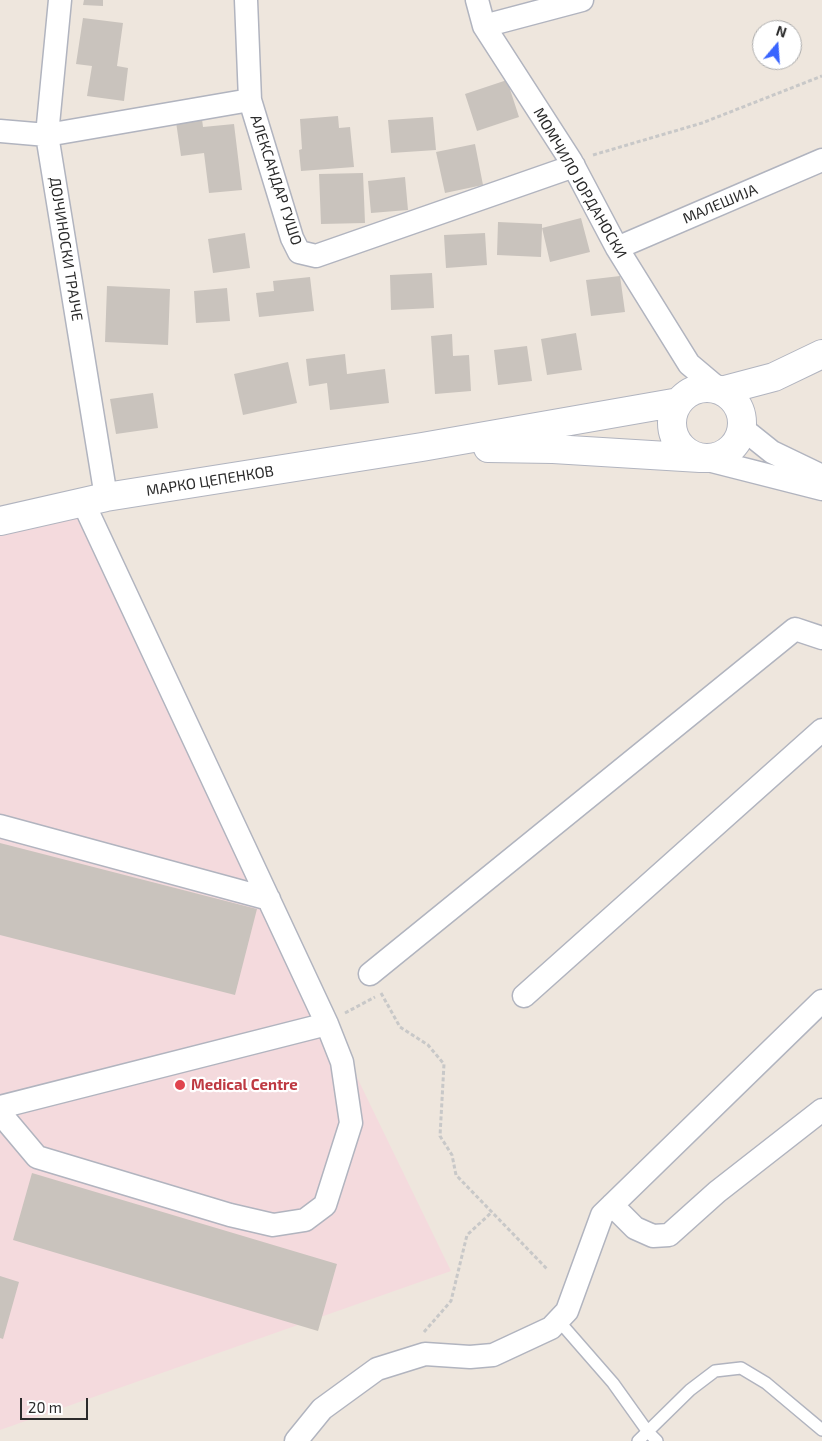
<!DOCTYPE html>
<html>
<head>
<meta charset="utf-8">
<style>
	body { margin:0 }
	#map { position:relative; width:822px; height:1441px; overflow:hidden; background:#eee6dd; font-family:"Exo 2",sans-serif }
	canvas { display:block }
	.north { position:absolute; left:752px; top:20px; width:50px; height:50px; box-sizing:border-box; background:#fff; border:1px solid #aaa; border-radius:50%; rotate:18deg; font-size:14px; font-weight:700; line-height:20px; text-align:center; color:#2b2b2b }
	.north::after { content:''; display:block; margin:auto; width:18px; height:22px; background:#3965ff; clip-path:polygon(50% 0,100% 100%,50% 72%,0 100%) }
	.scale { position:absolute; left:20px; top:1398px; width:68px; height:22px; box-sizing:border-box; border:2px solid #2b2b2b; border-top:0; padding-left:6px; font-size:15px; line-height:18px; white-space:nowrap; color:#2b2b2b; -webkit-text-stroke:4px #fff; paint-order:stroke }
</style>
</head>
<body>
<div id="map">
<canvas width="822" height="1441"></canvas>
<div class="north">N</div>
<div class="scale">20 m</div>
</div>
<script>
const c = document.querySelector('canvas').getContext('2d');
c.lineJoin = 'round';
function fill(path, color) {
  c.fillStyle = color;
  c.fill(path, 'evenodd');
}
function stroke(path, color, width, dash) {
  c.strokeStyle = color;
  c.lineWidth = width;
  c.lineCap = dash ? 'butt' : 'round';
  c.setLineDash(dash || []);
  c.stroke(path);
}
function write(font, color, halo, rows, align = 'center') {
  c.font = font + ' "Exo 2",sans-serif';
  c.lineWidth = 4.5;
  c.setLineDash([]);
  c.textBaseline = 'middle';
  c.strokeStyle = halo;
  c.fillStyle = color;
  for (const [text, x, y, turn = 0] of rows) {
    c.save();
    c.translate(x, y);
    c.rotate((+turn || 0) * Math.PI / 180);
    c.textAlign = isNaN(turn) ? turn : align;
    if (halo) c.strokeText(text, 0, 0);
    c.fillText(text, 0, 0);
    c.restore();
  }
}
fill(new Path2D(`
	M83,513L451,1271L0,1430V536Z`), '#f4dadd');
fill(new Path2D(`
	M84,0H103V6L83,5Z
	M83,18L123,23L117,66L128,68L124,101L87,96L92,66L76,64Z
	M507,80L519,117L477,131L465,94Z
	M338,116L339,128L350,127L354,167L301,171L299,150L302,149L300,119Z
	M433,117L436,150L391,153L388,120Z
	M202,119L203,127L234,124L242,190L209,193L204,153L181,156L176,122Z
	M475,144L483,185L445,193L436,152Z
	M363,173L365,223L321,224L319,174Z
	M405,177L408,210L371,213L368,181Z
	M581,218L590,252L550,262L542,228L541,257L497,255L498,222L542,224V228Z
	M245,233L250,268L213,273L208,239Z
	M485,233L487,265L446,268L444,235Z
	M432,273L434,308L391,310L390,275Z
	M620,276L625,312L591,316L586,280Z
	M310,277L314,311L259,317L256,293L274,291L273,281Z
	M107,286L170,289L168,345L105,342Z
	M227,288L230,321L196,323L194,291Z
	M576,333L582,370L547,375L541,339Z
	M452,334L453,356L469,355L471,391L435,394L431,336Z
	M527,346L532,381L498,385L494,350Z
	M345,354L347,374L385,369L389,403L330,410L327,383L309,386L306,359Z
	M288,362L297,403L243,415L234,374Z
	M153,393L158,428L116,434L110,399Z
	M0,843L257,909L235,995L0,935Z
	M32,1173L337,1264L318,1331L13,1240Z
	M0,1276L19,1282L3,1339L0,1338Z`), '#c9c3bd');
const service = new Path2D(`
	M558,1320L613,1383L648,1432L657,1441
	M638,1441L690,1390L715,1371L741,1368L766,1383L822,1430`);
const minor = new Path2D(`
	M60,0L47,135L106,497
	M246,0L250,100
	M477,0L484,26L571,161L617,248L689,364L721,391
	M484,26L582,0
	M0,131L47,135L250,100L292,238L299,252L316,256L574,166
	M617,248L822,160
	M742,428L772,452L822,476
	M700,458L822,489
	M0,826L269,899
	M370,974L795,629L822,638
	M524,996L822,730
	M0,1107L327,1024L83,502
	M0,1113L37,1157L230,1215L273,1225L305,1220L325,1205L351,1123L342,1062L327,1024
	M612,1205L635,1228L653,1236L669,1235L717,1192L822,1110
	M296,1441L322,1409L377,1369L425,1354L470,1357L493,1355L551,1328L567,1311L602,1215L822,1001`);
const tertiary = new Path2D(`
	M672 423a35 35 0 1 1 70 0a35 35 0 1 1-70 0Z
	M721,391L774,377L822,354
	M488,448L553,449L700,458
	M0,521L106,497L422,447L679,402`);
stroke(service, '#b1b4bf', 14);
stroke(minor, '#b1b4bf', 25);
stroke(tertiary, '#b1b4bf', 30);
stroke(new Path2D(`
	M593,155L702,123L822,76
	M381,993L400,1027L428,1045L444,1064L440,1136L452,1155L456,1175L548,1270
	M345,1013L375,997
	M424,1332L451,1301L467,1235L492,1212`), '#c8c8c8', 3, [4, 2.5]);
stroke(service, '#fff', 11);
stroke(minor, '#fff', 22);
stroke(tertiary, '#fff', 28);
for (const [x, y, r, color] of [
	[180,1085,6,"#e0444e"]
]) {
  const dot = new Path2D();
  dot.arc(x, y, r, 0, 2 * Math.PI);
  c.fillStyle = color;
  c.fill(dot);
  stroke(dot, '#fff', 2);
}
write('15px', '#2b2b2b', '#fff', [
	["АЛЕКСАНДАР ГУШО",276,180,72],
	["МОМЧИЛО ЈОРДАНОСКИ",580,183,60],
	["МАЛЕШИЈА",720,204,-23],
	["ДОЈЧИНОСКИ ТРАЈЧЕ",66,249,81],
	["МАРКО ЦЕПЕНКОВ",210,481,-9]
]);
write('bold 15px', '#be3a42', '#fff', [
	["Medical Centre",191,1085]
], 'left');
</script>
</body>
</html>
